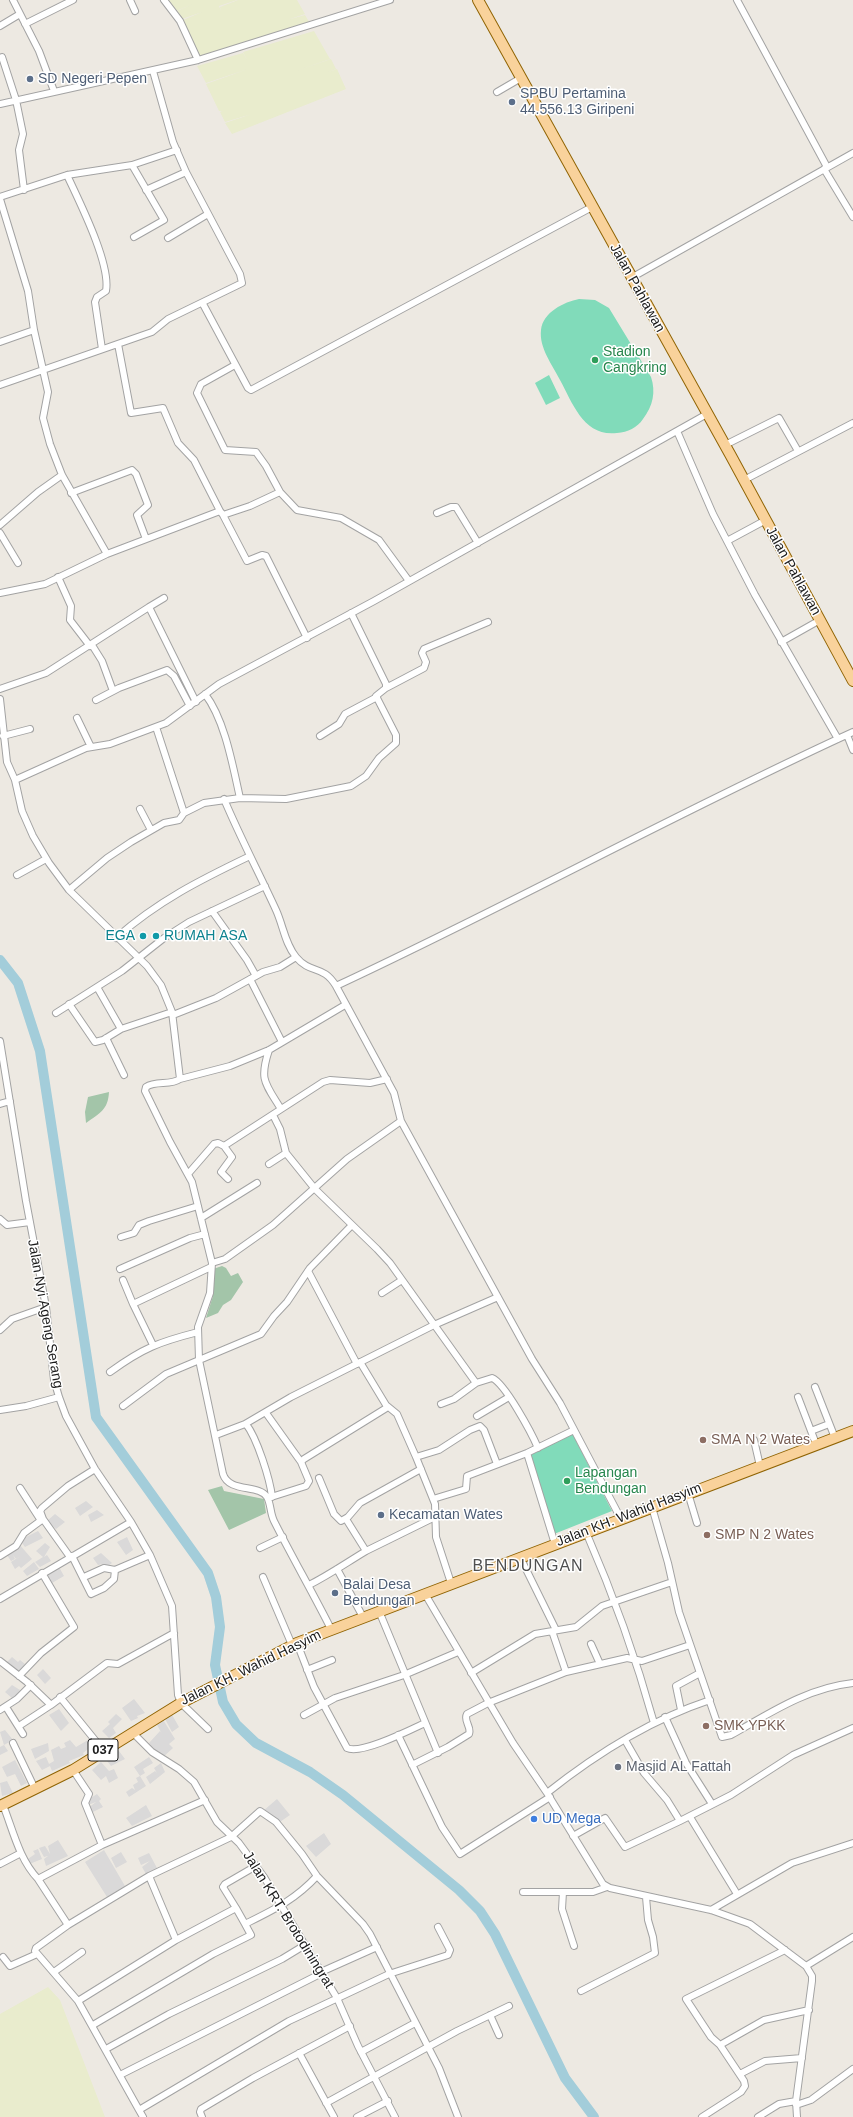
<!DOCTYPE html>
<html>
<head>
<meta charset="utf-8">
<style>
	body { margin:0 }
	canvas { display:block; background:#ede9e2 }
</style>
</head>
<body>
<canvas width="853" height="2117"></canvas>
<script>
const c = document.querySelector('canvas').getContext('2d');
c.lineJoin = 'round';
function fill(path, color) {
  c.fillStyle = color;
  c.fill(path, 'evenodd');
}
function stroke(path, color, width, dash) {
  c.strokeStyle = color;
  c.lineWidth = width;
  c.lineCap = dash ? 'butt' : 'round';
  c.setLineDash(dash || []);
  c.stroke(path);
}
function write(font, color, halo, rows, align = 'center') {
  c.font = font + ' Arial,sans-serif';
  c.lineWidth = 3;
  c.setLineDash([]);
  c.textBaseline = 'middle';
  c.strokeStyle = halo;
  c.fillStyle = color;
  for (const [text, x, y, turn = 0] of rows) {
    c.save();
    c.translate(x, y);
    c.rotate((+turn || 0) * Math.PI / 180);
    c.textAlign = isNaN(turn) ? turn : align;
    if (halo) c.strokeText(text, 0, 0);
    c.fillText(text, 0, 0);
    c.restore();
  }
}
fill(new Path2D(`
	M86,1501L93,1507L80,1516L75,1508Z
	M97,1510L104,1515L91,1522L88,1515Z
	M55,1514L65,1522L56,1529L47,1521Z
	M38,1531L43,1538L25,1547L20,1540Z
	M127,1537L133,1550L126,1555L117,1542Z
	M45,1543L50,1547L44,1557L47,1555L51,1561L40,1567L35,1562L43,1557L36,1551Z
	M19,1544L32,1559L21,1568L19,1566L15,1569L11,1562L22,1555L16,1559L13,1555L15,1559L11,1561L7,1555Z
	M101,1553L112,1563L105,1568L102,1564L98,1565L93,1558Z
	M34,1562L39,1569L27,1576L23,1571Z
	M59,1567L64,1576L52,1583L47,1575Z
	M12,1657L18,1662L20,1660L25,1664L18,1673L5,1664Z
	M43,1669L51,1678L45,1684L37,1675Z
	M12,1685L20,1690L13,1699L5,1692Z
	M134,1699L145,1713L137,1716L138,1718L131,1721L122,1708Z
	M59,1709L69,1723L61,1731L49,1715Z
	M171,1713L179,1727L172,1732L164,1717Z
	M116,1714L122,1719L113,1728L116,1733L109,1738L102,1731L110,1724L108,1722Z
	M162,1718L175,1739L169,1744L173,1748L161,1759L149,1743L160,1731L162,1734L156,1723Z
	M5,1730L13,1740L4,1745L8,1751L0,1755V1747L4,1745L0,1732Z
	M70,1740L76,1747L88,1740L92,1746L83,1753L84,1755L69,1761L70,1763L52,1771L50,1766L42,1770L36,1761L46,1757L49,1764L54,1761L51,1750L59,1746L61,1749L66,1747L64,1743Z
	M48,1743L49,1751L35,1759L31,1749Z
	M119,1751L125,1759L111,1766L104,1757L109,1753L111,1755Z
	M149,1757L153,1763L143,1769L145,1773L140,1776L146,1786L129,1797L126,1792L132,1788L135,1790L133,1785L138,1782L136,1778L140,1776L134,1767Z
	M15,1760L27,1783L21,1786L15,1774L7,1777L2,1767Z
	M101,1762L109,1771L114,1769L118,1778L109,1783L106,1776L101,1780L92,1770Z
	M161,1763L165,1772L150,1784L146,1777L155,1771L157,1773L154,1768Z
	M7,1781L13,1793L2,1796L0,1783Z
	M97,1794L101,1799L99,1801L103,1807L91,1813L88,1808L96,1802L88,1805L86,1801Z
	M277,1799L290,1815L274,1826L263,1811Z
	M146,1805L152,1816L132,1826L126,1818Z
	M324,1833L331,1844L316,1857L306,1846Z
	M58,1840L68,1856L46,1866L44,1859L48,1856L44,1857L39,1848L45,1846L50,1854L48,1846Z
	M38,1849L42,1859L27,1865L25,1861L35,1854L33,1851Z
	M104,1850L125,1886L107,1897L85,1862Z
	M121,1852L127,1862L116,1868L111,1858Z
	M149,1853L157,1868L146,1874L142,1867L150,1861L141,1865L138,1858Z`), '#dad9d9');
fill(new Path2D(`
	M169,0H237L219,6L221,11L220,7L238,0H297L305,14L287,20L305,15L311,25L200,59L183,20L202,12L182,19L177,11L193,4L176,11Z
	M314,31L330,59L296,71L331,59L336,69L326,73L337,69L346,89L232,134L225,123L252,114L225,122L220,112L222,111H219L206,84L248,69L206,83L197,66L243,53L247,60L243,52Z
	M48,1987L60,2000L105,2117H0V2014Z`), '#e9eccd');
fill(new Path2D(`
	M109,1092C108,1110 100,1113 86,1123L85,1112L88,1097Z
	M222,1266L226,1268L231,1276L238,1273L243,1282L231,1300L223,1305L218,1313L206,1318L213,1296V1269Z
	M222,1486L224,1491L264,1499L266,1513L229,1530L208,1490Z`), '#a3c5a9');
fill(new Path2D(`
	M579,299L595,300L609,308L651,377C656,392 653,406 643,419C637,428 628,432 617,433C584,437 573,404 560,380C552,364 539,348 541,330C543,312 564,302 579,299Z
	M549,375L560,398L546,405L535,383Z
	M571,1431L612,1511L554,1534L528,1452Z`), '#81dbba');
stroke(new Path2D(`
	M0,960L18,983L40,1051L96,1417L208,1573L216,1597L220,1627L215,1665L223,1702L236,1724L256,1743L310,1772L343,1795L459,1890L480,1911L495,1934L565,2078L594,2117`), '#a3cdda', 10);
const street = new Path2D(`
	M13,0L39,51L54,91
	M130,0L135,11
	M164,0L180,21L198,60
	M737,0L827,167
	M25,24L73,0
	M0,26L20,14
	M2,57L16,100L23,134L19,150L24,190
	M497,92L521,78
	M0,104L198,60L390,0
	M132,165L177,150
	M824,169L853,217
	M67,175C79,201 111,264 106,291L97,297L95,302L102,349
	M146,190L186,172
	M0,197L67,175L132,165L164,220L134,237
	M0,199L28,291L34,330L0,342
	M168,238L208,214
	M631,278L853,153
	M203,304L248,388L251,390L592,207
	M34,330L48,392L43,418L50,444L62,475L107,554
	M235,365L201,384L197,393L225,450L256,452L266,466L280,492
	M0,385L152,332L168,319L242,283L240,274L186,172L173,142L153,71
	M677,431L713,514L755,595L838,739
	M725,445L779,418L798,451
	M744,480L853,423
	M71,493L132,470L136,474L148,505L137,515L146,539
	M220,511L223,515L250,506L280,492L297,510L341,518L379,540L409,581
	M437,513L451,507H456L478,543
	M223,515L247,561L262,555L266,556L307,638
	M0,525L38,492L62,475
	M0,533L18,563
	M727,541L766,520
	M58,577L71,606L70,620L90,646
	M0,593L45,584L107,554L220,511L194,460L178,443L163,408L131,413L118,344
	M164,598L149,607L196,702
	M781,642L820,620
	M92,645L102,661L113,691
	M386,688L424,668L426,662L422,653L424,649L488,622
	M0,689L46,673L149,607
	M0,699L7,762L15,780L22,811L33,836L49,863L69,890L147,966L161,985L172,1012L180,1079C170,1086 156,1080 146,1087L145,1091L170,1142L192,1182L212,1263L210,1293L198,1327L199,1360L223,1474C229,1493 259,1484 267,1497C271,1504 270,1513 274,1521C292,1557 313,1593 331,1629
	M96,700L119,688L167,670L174,676L190,706
	M77,718L91,747
	M156,727L184,813
	M847,735L853,750
	M3,736L30,729
	M320,736L339,724L345,714L377,697
	M15,780L86,748L110,744L166,723L219,684L374,601L707,414
	M240,798L286,799L351,786L366,776L379,758L396,743V735L376,696L386,688V684L351,613
	M224,799C240,837 259,873 276,910C283,925 285,944 296,957C311,975 323,964 336,986L394,1093L401,1121L532,1359L560,1403L621,1519
	M140,809L151,830
	M17,875L46,859
	M69,890L107,858L131,842L164,823L179,820L184,813L204,803L240,798C233,767 225,720 205,694
	M212,911L247,960L256,976
	M116,938C158,901 200,880 250,856
	M250,979L282,1042
	M336,986C510,905 678,812 853,732
	M97,987L121,1029
	M69,1004L95,1042L103,1040L121,1029L172,1012
	M56,1013L122,971L164,938L189,922L265,886
	M173,1015L216,998L263,972L280,967L296,957
	M106,1038L124,1075
	M0,1041L26,1201L46,1307L54,1380L59,1397L66,1416L95,1469L131,1522L150,1555L172,1606L178,1695L181,1703L208,1729
	M269,1050C259,1080 265,1083 281,1109
	M180,1079L230,1066L269,1050L345,1005
	M0,1104L10,1101
	M273,1115L280,1129L286,1153L315,1189L377,1249L390,1263L476,1383L492,1378C505,1383 532,1434 538,1448
	M224,1146L323,1082L330,1080L370,1083L387,1079
	M269,1164L286,1153
	M188,1174L214,1144L218,1143L224,1146L232,1157L221,1172L228,1179
	M201,1218L257,1183
	M0,1219L7,1225L30,1222
	M121,1237L134,1233L139,1225L149,1221L198,1206
	M212,1263L225,1259L273,1225L347,1159L401,1121
	M120,1269L190,1238L205,1234
	M308,1271L357,1364
	M123,1280L133,1304
	M382,1293L402,1280
	M0,1330L12,1319L46,1307
	M153,1345L133,1304L211,1267
	M360,1362L386,1405L397,1414L416,1457L435,1504L436,1537L451,1583
	M110,1372C143,1348 159,1342 198,1332
	M815,1387L835,1438
	M798,1397L816,1444
	M441,1404L454,1399L476,1383
	M123,1406L166,1374L261,1334L274,1316L287,1302L310,1268L352,1225
	M0,1410L26,1406L59,1397
	M266,1413L301,1462
	M477,1416L509,1397
	M246,1424C257,1438 270,1479 272,1497
	M811,1431L829,1424
	M216,1435L245,1424L291,1397L434,1325L498,1297
	M754,1440L760,1466
	M527,1453L555,1544
	M416,1457L439,1450L470,1430L480,1426L484,1430L497,1464
	M319,1478L334,1514L341,1521L348,1517L360,1503L421,1469
	M20,1488L40,1519
	M688,1493L697,1523
	M268,1498L306,1486L309,1481L301,1462L304,1459L388,1407
	M433,1499L466,1489L467,1476L527,1453L574,1430
	M652,1507L668,1563L679,1612L722,1737L731,1735C770,1713 807,1688 853,1683
	M43,1519L70,1557
	M346,1519L366,1551L435,1517
	M586,1532C613,1594 636,1658 654,1723
	M260,1548L283,1537
	M0,1556L16,1546L24,1533L43,1519L40,1511L42,1508L68,1486L95,1469
	M72,1556L91,1594L104,1588L114,1579L115,1570
	M520,1557L556,1630
	M337,1569L363,1617
	M84,1577L104,1568L115,1570L150,1555
	M263,1577L292,1645
	M309,1585C329,1575 346,1563 366,1551
	M425,1594L513,1743L547,1793L603,1884L610,1888L711,1910L750,1924L806,1966L812,1976V1981L796,2101L797,2117
	M0,1599L131,1522
	M379,1611L438,1753
	M552,1631L566,1672
	M297,1643L314,1687L347,1748C361,1755 410,1730 425,1723
	M591,1644L600,1664
	M0,1661L27,1682L51,1705L107,1663L118,1664L174,1633
	M307,1670L332,1660
	M471,1673L535,1634L576,1627L602,1606L672,1582
	M19,1676L41,1653L74,1627L42,1573
	M60,1697L103,1750
	M6,1707L23,1734
	M0,1710L17,1699L31,1685
	M681,1710L676,1686L700,1673
	M304,1715L335,1698L404,1675L458,1652
	M665,1717L686,1763L712,1804
	M19,1726L51,1705
	M132,1732L152,1752L179,1769L194,1782L217,1822L239,1843L264,1877L337,1998L358,2046L395,2117
	M398,1735L442,1827L460,1854L550,1797
	M625,1740L644,1773L667,1800L680,1821L731,1795L793,1755L853,1728
	M13,1743L35,1789
	M412,1765L448,1747L469,1734C472,1727 463,1721 467,1714L488,1703L566,1672L627,1658L642,1661L690,1645
	M73,1770L89,1794L85,1803L102,1845
	M547,1793C596,1754 650,1720 710,1700
	M3,1805C13,1830 19,1859 38,1879L102,1845L205,1800
	M690,1817L737,1894
	M573,1836L605,1818L625,1847L680,1821
	M0,1864L21,1853
	M149,1876L176,1940
	M38,1879L68,1925
	M523,1892H593L607,1887
	M563,1892L562,1909L574,1946
	M236,1908L223,1887L225,1884L256,1866
	M711,1910L792,1863L853,1843
	M438,1927L450,1950L448,1955L389,1974L289,2021L139,2110L78,2001L35,1951L36,1948L68,1925L149,1876L231,1837L260,1811L276,1822L302,1854L317,1876L363,1924L370,1934L439,2068L458,2117
	M785,1950L686,1999L711,2037L720,2045L764,2020L809,2010
	M3,1957L10,1966L37,1954
	M806,1966L853,1937
	M54,1972L82,1952
	M321,1972L377,1947
	M581,1991L655,1953L653,1937L648,1920L646,1897
	M78,2001L176,1940L236,1908L245,1924C273,1910 295,1900 317,1876
	M490,2015L499,2035
	M93,2025L213,1954L251,1935L245,1924
	M106,2049L169,2014L282,1959L305,1945
	M361,2052L415,2023
	M299,2053L334,2117
	M740,2074L765,2061L802,2058
	M120,2075L322,1973
	M326,2103L457,2031L509,2006
	M796,2105L811,2100L853,2069
	M139,2110L143,2117
	M202,2117L200,2112L201,2109L253,2078L350,2026
	M357,2117L388,2101
	M702,2117L741,2092L745,2086L744,2081L720,2045
	M758,2117L779,2104L796,2101`);
const primary = new Path2D(`
	M478,0L731,456L853,681
	M0,1806L73,1770L181,1703L297,1643L853,1431`);
stroke(street, '#a3a3a3', 8);
stroke(primary, '#906404', 12);
stroke(street, '#fff', 6);
stroke(primary, '#f9d29b', 10);
for (const [x, y, r, color] of [
	[30,79,4,"#5c6f8a"],
	[512,102,4,"#5c6f8a"],
	[595,360,4,"#2e9e5b"],
	[143,936,4,"#0f9aa8"],
	[156,936,4,"#0f9aa8"],
	[703,1440,4,"#8d6e63"],
	[567,1481,4,"#2e9e5b"],
	[381,1515,4,"#5c6f8a"],
	[707,1535,4,"#8d6e63"],
	[335,1593,4,"#5c6f8a"],
	[706,1726,4,"#8d6e63"],
	[618,1767,4,"#6b7280"],
	[534,1819,4,"#3f7fe0"]
]) {
  const dot = new Path2D();
  dot.arc(x, y, r, 0, 2 * Math.PI);
  c.fillStyle = color;
  c.fill(dot);
  stroke(dot, '#fff', 1.5);
}
for (const [x, y, w] of [
	[103,1750,30]
]) {
  const box = new Path2D();
  box.roundRect(x - w / 2, y - 11, w, 22, 3);
  c.fillStyle = '#fff';
  c.fill(box);
  stroke(box, '#1c1c1c', 1);
}
write('bold 13px', '#1c1c1c', null, [
	["037",103,1750]
]);
write('14px', '#4e5e75', '#fff', [
	["SD Negeri Pepen",38,79],
	["SPBU Pertamina",520,94],
	["44.556.13 Giripeni",520,110],
	["Kecamatan Wates",389,1515],
	["Balai Desa",343,1585],
	["Bendungan",343,1601]
], 'left');
write('14px', '#1c1c1c', '#fff', [
	["Jalan Pahlawan",637,288,61],
	["Jalan Pahlawan",793,571,61],
	["Jalan Nyi Ageng Serang",45,1314,80],
	["Jalan KH. Wahid Hasyim",629,1515,-21],
	["Jalan KH. Wahid Hasyim",251,1668,-26],
	["Jalan KRT. Brotodiningrat",288,1920,58]
]);
write('14px', '#27864d', '#fff', [
	["Stadion",603,352],
	["Cangkring",603,368],
	["Lapangan",575,1473],
	["Bendungan",575,1489]
], 'left');
write('14px', '#0d838f', '#fff', [
	["EGA",135,936],
	["RUMAH ASA",164,936,"left"]
], 'right');
write('14px', '#785e54', '#fff', [
	["SMA N 2 Wates",711,1440],
	["SMP N 2 Wates",715,1535],
	["SMK YPKK",714,1726]
], 'left');
write('14px', '#5b616d', '#fff', [
	["Masjid AL Fattah",626,1767]
], 'left');
write('14px', '#366cbe', '#fff', [
	["UD Mega",542,1819]
], 'left');
c.letterSpacing = '1px';
write('16px', '#4f4f4f', '#fff', [
	["BENDUNGAN",528,1567]
]);
c.letterSpacing = '0px';
</script>
</body>
</html>
